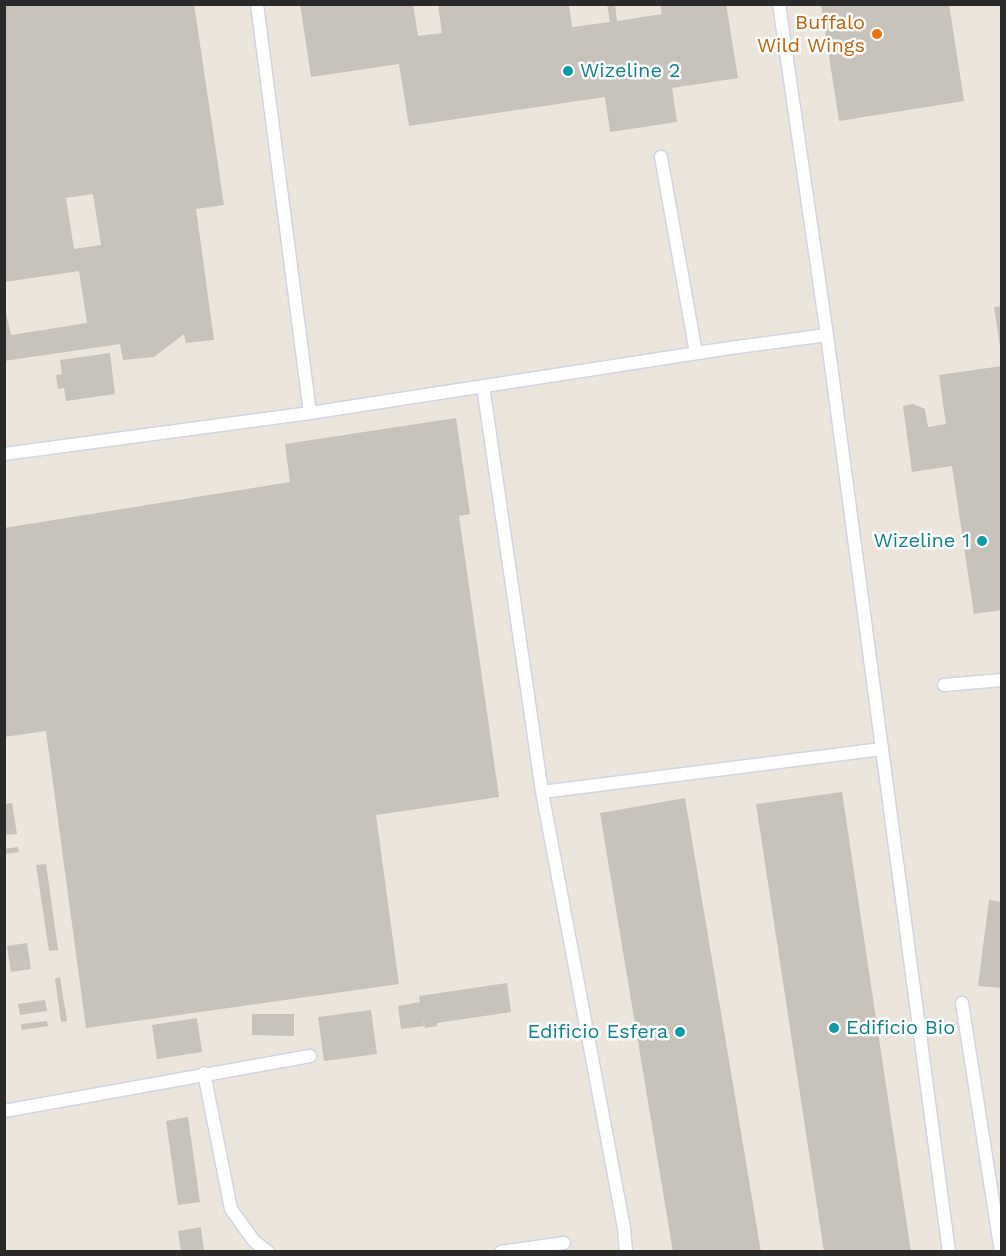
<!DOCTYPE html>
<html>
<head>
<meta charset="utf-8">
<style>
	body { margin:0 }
	#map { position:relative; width:1006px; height:1256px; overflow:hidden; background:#ece5dc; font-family:"Work Sans",sans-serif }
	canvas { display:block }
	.frame { position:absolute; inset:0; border:6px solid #2a2a2a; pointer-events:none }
</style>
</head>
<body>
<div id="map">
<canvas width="1006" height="1256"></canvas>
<div class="frame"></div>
</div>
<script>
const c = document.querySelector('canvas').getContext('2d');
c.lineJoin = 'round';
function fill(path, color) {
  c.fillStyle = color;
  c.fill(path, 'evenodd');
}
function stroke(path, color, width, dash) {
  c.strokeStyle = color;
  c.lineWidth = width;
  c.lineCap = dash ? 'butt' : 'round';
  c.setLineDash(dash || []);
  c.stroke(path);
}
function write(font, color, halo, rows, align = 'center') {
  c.font = font + ' "Work Sans",sans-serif';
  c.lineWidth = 5;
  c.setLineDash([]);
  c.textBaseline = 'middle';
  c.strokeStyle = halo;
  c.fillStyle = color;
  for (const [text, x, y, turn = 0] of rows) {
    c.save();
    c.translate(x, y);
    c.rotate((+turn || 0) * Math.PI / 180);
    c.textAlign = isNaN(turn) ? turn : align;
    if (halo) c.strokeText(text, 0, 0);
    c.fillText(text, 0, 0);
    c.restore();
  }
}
fill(new Path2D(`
	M5,4H194L224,205L196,209L214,340L186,343L184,334L154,357L123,360L120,344L4,361V303L11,335L87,323L79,271L5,282ZM93,194L101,245L74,249L66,198Z
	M300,4H413L418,36L442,33L438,4H569L572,27L610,22L607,4H615L617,21L662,14L660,4H726L738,78L672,88L677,122L610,132L605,97L409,126L399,64L311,77Z
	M821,4H949L964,101L839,121Z
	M1002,306V346H1000L994,307Z
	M110,353L115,394L66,401L64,388L58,389L56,375L62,374L60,360Z
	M1002,366V610L974,614L952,466L912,472L903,406L913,404L925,409L928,427L946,424L939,375Z
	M456,418L470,514L459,516L499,797L376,815L399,984L86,1028L46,731L4,737V528L290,482L285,444Z
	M842,792L911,1252H824L756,804Z
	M685,798L761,1252H673L600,813Z
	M12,803L17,834L4,835V804Z
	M18,847L19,852L4,854V849Z
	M46,864L58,950L49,951L36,865Z
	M989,900L1002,902V988L978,986Z
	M27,943L31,969L11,972L7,946Z
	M60,977L67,1021L61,1022L55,979Z
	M507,983L511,1012L437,1023V1026L425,1028L423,1019L424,1026L401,1029L398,1006L420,1002L419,996Z
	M45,1000L47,1011L20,1015L18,1004Z
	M371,1010L377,1054L324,1061L318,1017Z
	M252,1014H294V1036L252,1035Z
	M197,1018L202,1052L157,1059L152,1025Z
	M47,1021L48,1026L22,1030L21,1024Z
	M188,1117L200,1202L178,1205L166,1121Z
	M201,1227L204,1252H181L178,1231Z`), '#c7c3ba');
const service = new Path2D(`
	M257,4L310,413
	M661,157L696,353
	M827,335L882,749
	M483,386L542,792L624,1228L626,1252
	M4,454L310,413L730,348L827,335L779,4
	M944,685L1002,680
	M542,792L882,749L949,1252
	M962,1003L1001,1252
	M204,1073L231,1209L254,1241L268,1252
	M4,1111L310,1056
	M501,1252L564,1243`);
stroke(service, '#d1d5e3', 15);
stroke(service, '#fff', 12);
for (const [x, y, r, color] of [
	[877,34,6,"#e8710a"],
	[568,71,6,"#0f9aa8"],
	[982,541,6,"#0f9aa8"],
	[834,1028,6,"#0f9aa8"],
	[680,1032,6,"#0f9aa8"]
]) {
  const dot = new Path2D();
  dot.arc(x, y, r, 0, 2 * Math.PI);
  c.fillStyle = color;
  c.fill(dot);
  stroke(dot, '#fff', 2);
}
write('20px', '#c56008', '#fff', [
	["Buffalo",865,23],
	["Wild Wings",865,46]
], 'right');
write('20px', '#0d838f', '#fff', [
	["Wizeline 2",580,71],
	["Wizeline 1",970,541,"right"],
	["Edificio Bio",846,1028],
	["Edificio Esfera",668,1032,"right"]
], 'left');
</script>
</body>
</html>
